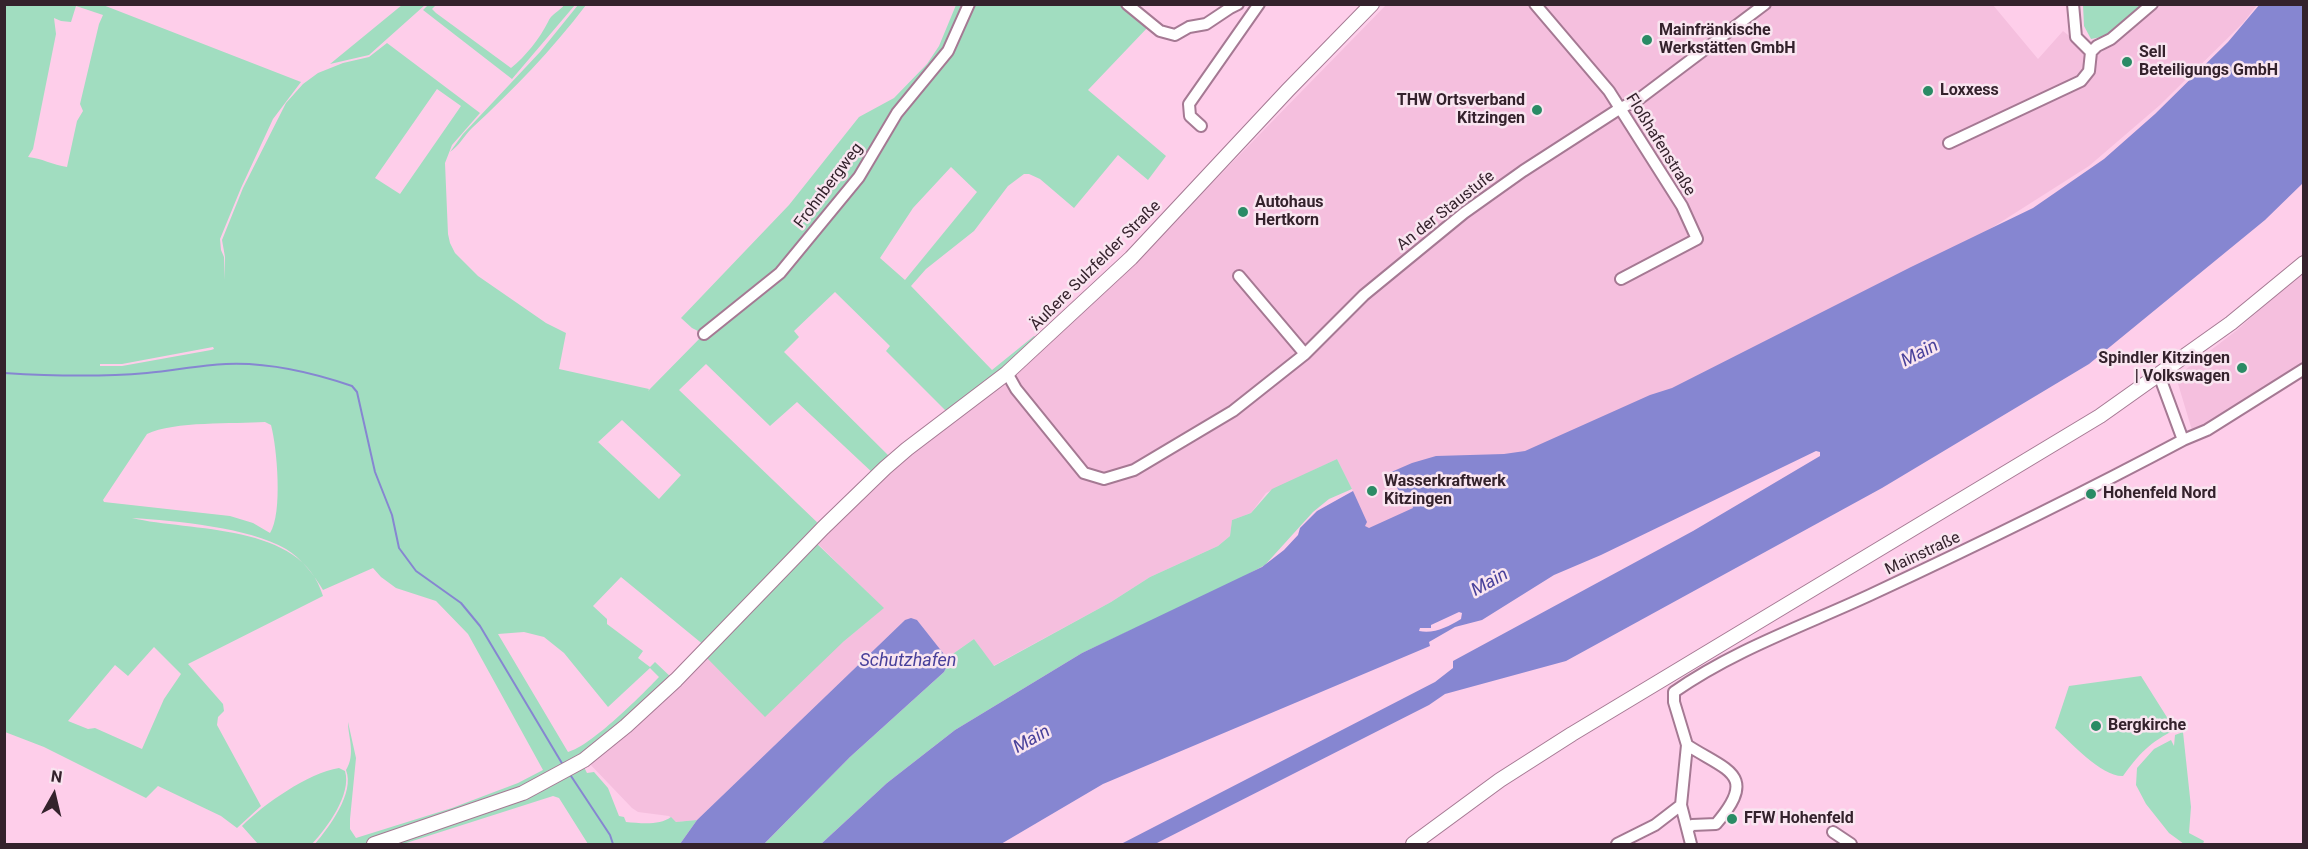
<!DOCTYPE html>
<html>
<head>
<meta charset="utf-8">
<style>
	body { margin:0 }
	#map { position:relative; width:2308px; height:849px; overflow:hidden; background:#feceea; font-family:Roboto,sans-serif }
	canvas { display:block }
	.frame { position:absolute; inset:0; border:6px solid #34222c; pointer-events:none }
	.north { position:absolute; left:24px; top:765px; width:60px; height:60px; -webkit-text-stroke:4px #f9e5f0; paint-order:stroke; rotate:8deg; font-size:16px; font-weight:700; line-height:24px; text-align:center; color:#34222c }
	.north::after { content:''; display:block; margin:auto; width:21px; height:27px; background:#34222c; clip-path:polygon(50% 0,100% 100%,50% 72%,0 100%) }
</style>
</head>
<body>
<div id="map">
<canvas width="2308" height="849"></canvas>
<div class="frame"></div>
<div class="north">N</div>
</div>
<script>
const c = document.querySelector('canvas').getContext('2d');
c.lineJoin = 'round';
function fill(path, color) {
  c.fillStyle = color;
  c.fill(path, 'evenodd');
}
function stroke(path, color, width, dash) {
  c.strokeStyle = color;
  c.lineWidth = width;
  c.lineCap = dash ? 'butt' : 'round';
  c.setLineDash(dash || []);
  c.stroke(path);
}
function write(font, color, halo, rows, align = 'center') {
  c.font = font + ' Roboto,sans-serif';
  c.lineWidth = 5;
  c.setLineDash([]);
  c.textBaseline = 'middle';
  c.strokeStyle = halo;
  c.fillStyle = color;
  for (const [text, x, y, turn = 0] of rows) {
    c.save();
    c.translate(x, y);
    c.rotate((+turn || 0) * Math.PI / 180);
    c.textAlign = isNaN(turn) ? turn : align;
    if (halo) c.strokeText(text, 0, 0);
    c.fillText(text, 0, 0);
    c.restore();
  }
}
fill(new Path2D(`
	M1386,5H1993L2038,59L2063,31L2096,57L2157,5H2257L2243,23L2160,105L2089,166L1960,248L1683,386L1365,531L1353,491L1337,459L1266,493L1251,513L1232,520L1230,536L1218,546L1150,577L1111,602L993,666L974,639L947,658L917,620H905L697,820L676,822L669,816L638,812L632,808L587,761L705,655L843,642L883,608L815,541L880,477L967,411L1172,224Z
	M2303,271V373L2194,437L2176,377L2237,330Z`), '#f5bfde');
fill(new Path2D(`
	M4,5H103L301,82L273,119L241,188L220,239L221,250L224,257V280L225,257L222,240L243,188L286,103L303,84L318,73L343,63L369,57L387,43L480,113L452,145L445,163L448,234L450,243L455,253L478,276L546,323L566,333L559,369L649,389L648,391L704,334L692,328L681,318L789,205L859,117L894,98L927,64L939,46L956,5H1122L1149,26L1088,90L1166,156L1148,180L1118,155L1074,208L1040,179L1029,174H1024L1008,186L974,231L926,269L911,286L992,370L1034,336L1041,341L949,414L886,351L890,346L835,292L794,331L799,337L784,352L892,459L875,475L797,402L770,426L706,364L679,390L822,527L705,646L621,577L593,606L607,619V624L643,651L638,658L650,667L655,662L673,679L564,771L368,844H315C329,827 355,793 346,770C356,754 348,737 348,722L356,758L350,819V829L356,838L452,808L518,783L543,770L468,634L436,601L396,588L381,577L373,568L323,590C314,575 301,558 286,549C248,527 176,521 132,518C190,532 302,522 323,596L188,664L223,704L224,711L218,717L217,725L261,806L237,828L221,816L158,786L146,798L44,747L5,732ZM76,6L103,15L99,24L80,104L83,111L77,121L67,167C53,165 41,158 28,157L33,149L56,34L54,18L61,21L71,22ZM437,89L461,106L400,194L375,178ZM951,167L977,192L905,280L880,258L913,208ZM213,347L214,349L211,350L122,366H100V364H122ZM622,420L681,475L659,499L598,442L596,444ZM265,422L271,425C277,447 283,514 270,533L253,523L230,516L104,502L103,500L147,434C174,421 234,424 265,422ZM524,632L544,637L564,653L608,707L650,668L659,677C642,695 591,746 568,752L498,634ZM154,647L181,674L164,699L142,749L95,728L88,729L68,721L115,665L128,676Z
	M402,5H425L369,55L330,64Z
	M428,5H436L432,9L436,13L511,68C525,57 540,38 548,22C551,14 560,11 564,5H575L512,79L423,10Z
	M578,5H586C552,50 513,90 472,128C464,136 459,146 450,152L463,134L540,52Z
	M2083,5H2143L2107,36L2091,39L2084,26Z
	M1337,459L1352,489L1329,499L1313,512L1265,565L1228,585L1082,653L955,730L887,783L821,844H764L850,757L944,672L948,664L947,658L974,639L994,666L1111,602L1150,577L1218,546L1230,536L1232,520L1251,513L1272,489Z
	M814,541L884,608L843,642L765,717L704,655Z
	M2141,676L2175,730C2151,741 2138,755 2123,776C2102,777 2070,742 2055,728L2069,686Z
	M2183,732L2191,807L2189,833L2204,841L2203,844H2184L2169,833L2146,804L2136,785L2137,768L2154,749L2171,740L2174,746L2175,735Z
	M582,763L587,773L594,772L608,788L619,816L624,817L626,822C640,823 659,826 671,817L676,822L697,820L680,844H588L559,798L553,796L403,844H378Z
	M339,768L345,771C352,794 327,828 312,844H258L242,826C264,804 308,773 339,768Z`), '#a1ddc0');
fill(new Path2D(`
	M2260,4L2303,5V183L2265,220L2089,364L1882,488L1566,661L1445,694L1429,705L1155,844H1121L1435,682L1453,668V661L1693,531L1820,456V452L1816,451L1601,555L1554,575L1482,620L1455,627L1429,642L1430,646L1103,784L1001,844H821L887,783L955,730L1082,653L1262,567L1284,550L1298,535L1300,528L1317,511L1353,491L1367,522L1365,526L1369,528L1413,508L1411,502H1405L1389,473L1412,463L1436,456L1504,454L1525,451L1650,395L1672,388L1911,267L2033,208L2104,159L2155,114L2228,42ZM1459,612L1462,613L1461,619C1448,627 1434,634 1419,631L1420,628H1431V625Z
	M911,618L917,620L947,658L948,664L944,672L850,757L764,844H680L697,820L905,620Z`), '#8686d1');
stroke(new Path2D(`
	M4,373C52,376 100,377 147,373C173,371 199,365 226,364C269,362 311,372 352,386L357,392L375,472L392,515L399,548L416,571L461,603L480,626L563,765
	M571,776L610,835L613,844`), '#8686d1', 2);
const minor = new Path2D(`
	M1127,4L1160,31L1175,35L1189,27L1206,24L1230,8L1238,4
	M1535,4L1609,91L1682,206L1697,239L1621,279
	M2073,4L2076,37L2091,52
	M1201,126L1190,116L1189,104L1259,4
	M1949,143L2081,81L2089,71L2091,52L2097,46L2111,39L2152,4
	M1239,276L1305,354
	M704,334L780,273L859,177L897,113L948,51L969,4
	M1007,373L1016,389L1084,473L1104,479L1134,470L1233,411L1305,354L1364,295L1464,213L1523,171L1619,109L1639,99L1765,4
	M2183,440L2207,430L2304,369
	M1687,745C1727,771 1759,774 1716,824L1692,825L1688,829
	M1833,832L1851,844
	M1617,844L1655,825L1681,805
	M1691,844L1681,805L1687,745L1674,702V692C1734,650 1803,626 1870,595C1975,546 2080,495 2183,440L2159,375`);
const major = new Path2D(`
	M374,844L523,793L584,760L626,726L676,680L823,528L885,468L907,449L1007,373L1131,258L1288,90L1372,4
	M1413,844L1500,780L1572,734L2100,416L2231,323L2304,263`);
stroke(minor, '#a57993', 14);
stroke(major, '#a57993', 16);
stroke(minor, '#fff', 10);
stroke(major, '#fff', 14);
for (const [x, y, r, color] of [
	[1647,40,6,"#2a8b65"],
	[2127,62,6,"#2a8b65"],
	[1928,91,6,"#2a8b65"],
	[1537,110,6,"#2a8b65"],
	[1243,212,6,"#2a8b65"],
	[2242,368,6,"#2a8b65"],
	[1372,491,6,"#2a8b65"],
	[2091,494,6,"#2a8b65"],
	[2096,726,6,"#2a8b65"],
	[1732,819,6,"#2a8b65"]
]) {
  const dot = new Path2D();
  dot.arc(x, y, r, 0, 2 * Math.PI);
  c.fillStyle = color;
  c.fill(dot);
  stroke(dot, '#f9e5f0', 2);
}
write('bold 16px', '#34222c', '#f9e5f0', [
	["Mainfränkische",1659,31],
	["Werkstätten GmbH",1659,49],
	["Sell",2139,53],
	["Beteiligungs GmbH",2139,71],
	["Loxxess",1940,91],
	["THW Ortsverband",1525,101,"right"],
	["Kitzingen",1525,119,"right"],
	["Autohaus",1255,203],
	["Hertkorn",1255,221],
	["Spindler Kitzingen",2230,359,"right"],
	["| Volkswagen",2230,377,"right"],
	["Wasserkraftwerk",1384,482],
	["Kitzingen",1384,500],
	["Hohenfeld Nord",2103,494],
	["Bergkirche",2108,726],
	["FFW Hohenfeld",1744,819]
], 'left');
write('16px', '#34222c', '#f9e5f0', [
	["Floßhafenstraße",1660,145,58],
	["Frohnbergweg",829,186,-53],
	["An der Staustufe",1446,211,-38],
	["Äußere Sulzfelder Straße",1096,266,-45],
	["Mainstraße",1923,554,-25]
]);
write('italic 18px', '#48409a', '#f9e5f0', [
	["Main",1920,354,-27],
	["Main",1490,583,-29],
	["Schutzhafen",908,661],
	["Main",1032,740,-29]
]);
</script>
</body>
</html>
